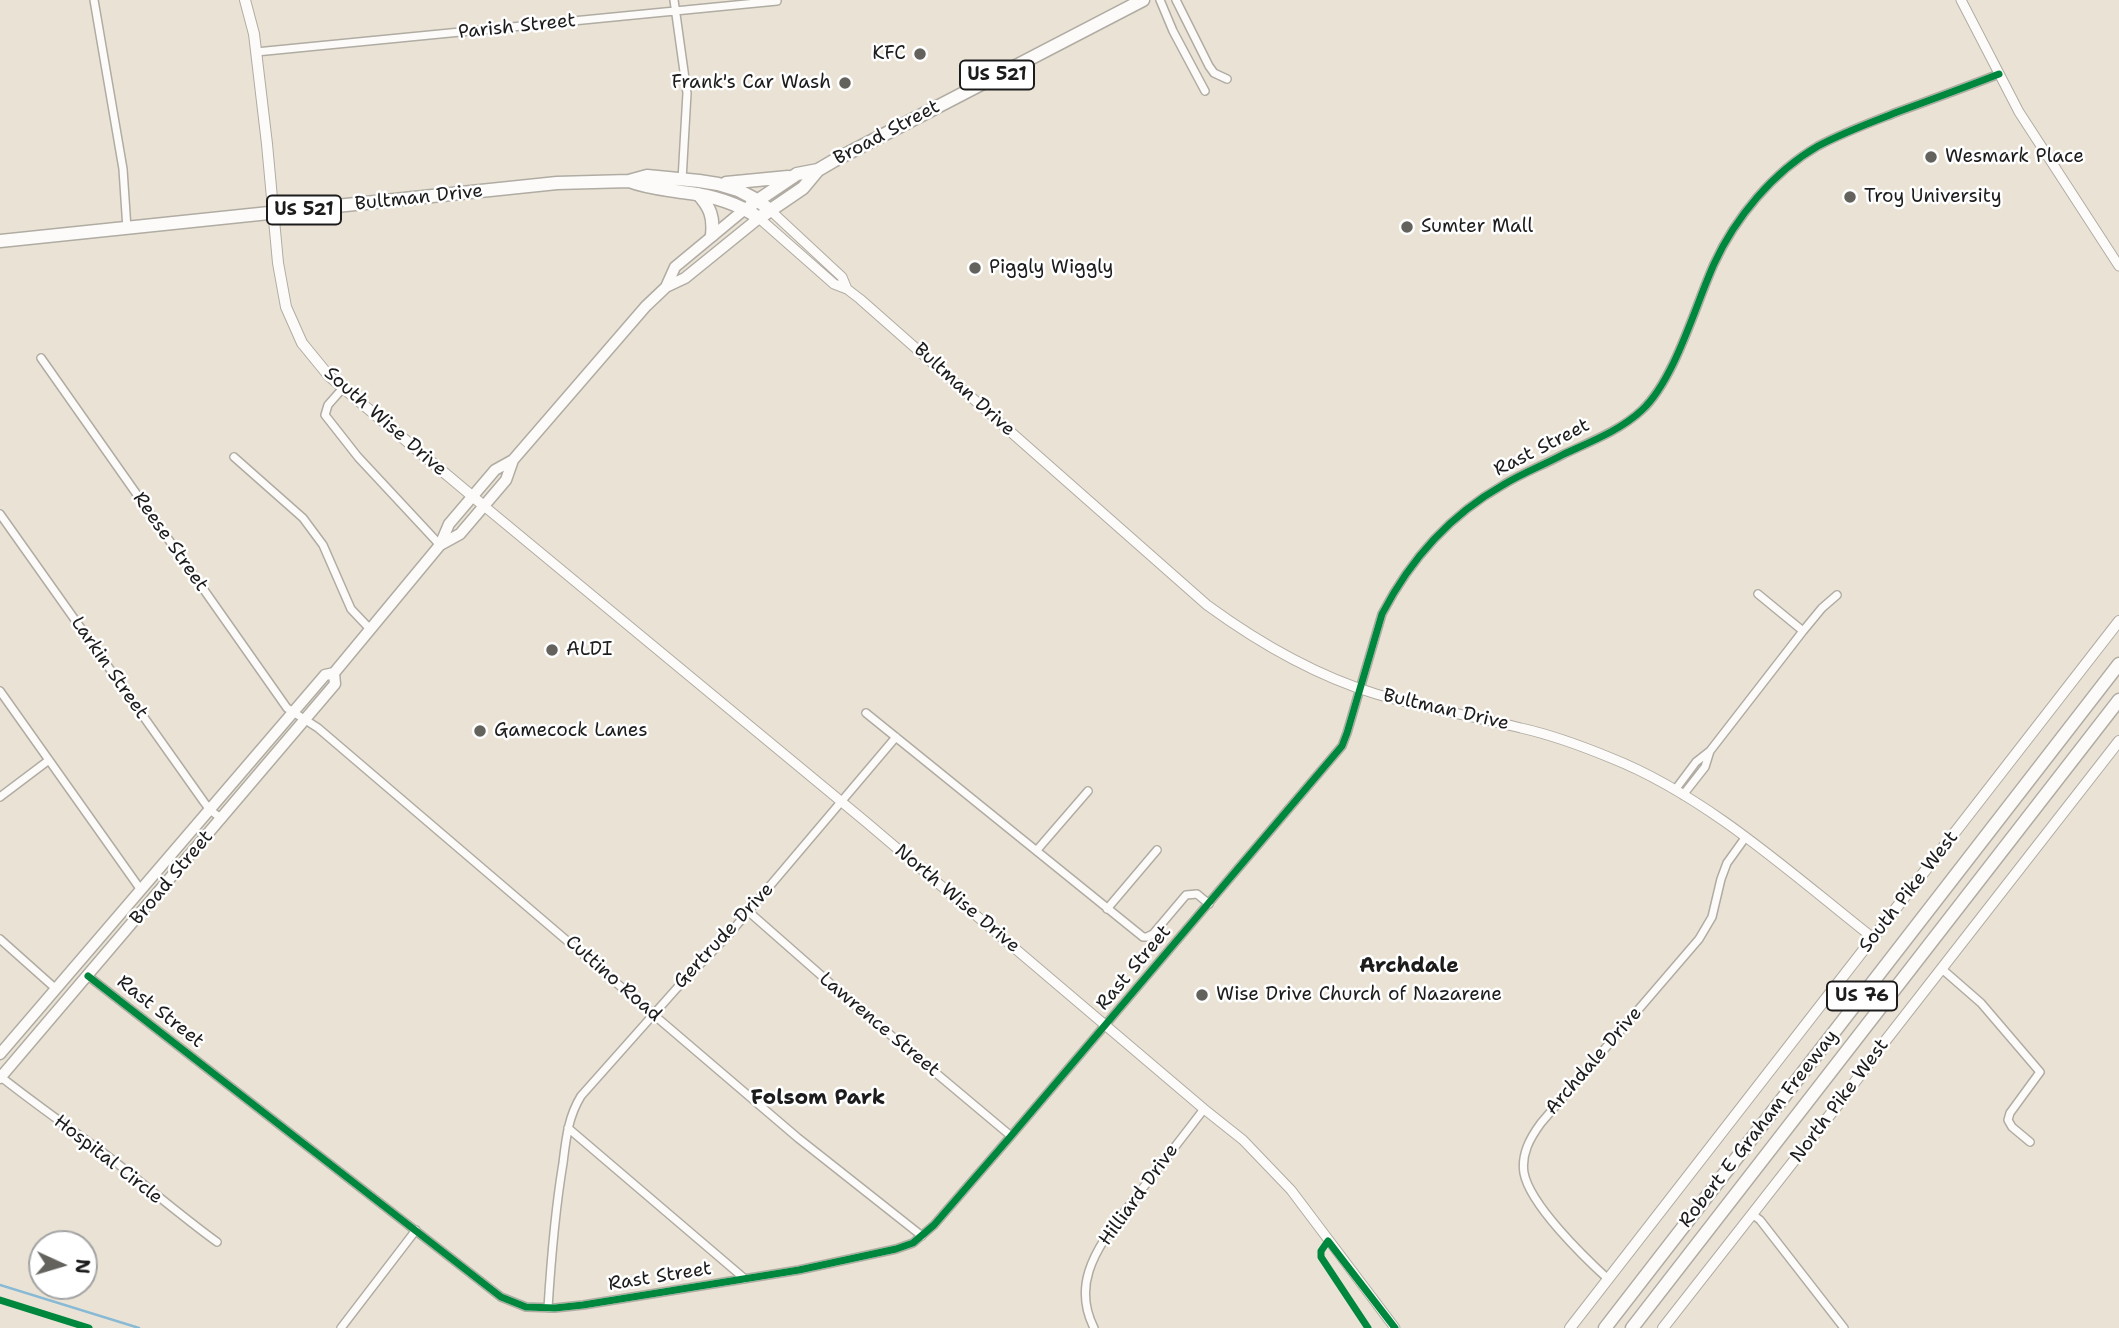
<!DOCTYPE html>
<html>
<head>
<meta charset="utf-8">
<style>
	body { margin:0 }
	#map { position:relative; width:2119px; height:1328px; overflow:hidden; background:#eae3d5; font-family:"Shantell Sans",sans-serif }
	canvas { display:block }
	.north { position:absolute; left:28px; top:1230px; width:70px; height:70px; box-sizing:border-box; background:#fff; border:2px solid #a4a4a4; border-radius:50%; rotate:94deg; font-size:19px; font-weight:700; line-height:28px; text-align:center; color:#1c1c1c }
	.north::after { content:''; display:block; margin:auto; width:24px; height:32px; background:#64625d; clip-path:polygon(50% 0,100% 100%,50% 72%,0 100%) }
</style>
</head>
<body>
<div id="map">
<canvas width="2119" height="1328"></canvas>
<div class="north">N</div>
</div>
<script>
const c = document.querySelector('canvas').getContext('2d');
c.lineJoin = 'round';
function stroke(path, color, width, dash) {
  c.strokeStyle = color;
  c.lineWidth = width;
  c.lineCap = dash ? 'butt' : 'round';
  c.setLineDash(dash || []);
  c.stroke(path);
}
function write(font, color, halo, rows, align = 'center') {
  c.font = font + ' "Shantell Sans",sans-serif';
  c.lineWidth = 5;
  c.setLineDash([]);
  c.textBaseline = 'middle';
  c.strokeStyle = halo;
  c.fillStyle = color;
  for (const [text, x, y, turn = 0] of rows) {
    c.save();
    c.translate(x, y);
    c.rotate((+turn || 0) * Math.PI / 180);
    c.textAlign = isNaN(turn) ? turn : align;
    if (halo) c.strokeText(text, 0, 0);
    c.fillText(text, 0, 0);
    c.restore();
  }
}
stroke(new Path2D(`
	M0,1285L139,1328`), '#88b9d5', 2.5);
const minor = new Path2D(`
	M94,0L123,169L127,229
	M674,0L687,93L682,180
	M1160,0L1173,31L1205,91
	M1176,0L1209,66L1214,73L1227,79
	M256,52L777,1
	M41,358L287,708L318,728L798,1138L922,1236
	M343,388L328,405L325,415L358,457L440,545
	M234,457L303,518L323,545L351,609L370,629
	M0,514L204,802L210,810L222,819
	M1758,594L1803,631
	M0,691L141,890
	M866,713L1143,937H1147L1153,934L1186,895L1197,894L1209,904
	M1710,751L1803,631L1822,608L1837,595
	M1675,790L1696,762L1710,751L1705,767L1683,795
	M0,797L49,760
	M1037,850L1088,791
	M1107,909L1157,850
	M749,912L856,1006L1011,1136
	M0,939L56,989
	M1942,969L1981,1003L2040,1072L2010,1113L2008,1120L2012,1127L2030,1142
	M88,976L501,1297L526,1307L555,1308L583,1305L799,1270L896,1249L913,1243L934,1225L1011,1136L1342,746L1347,733L1382,614C1410,560 1450,515 1503,485C1522,473 1544,465 1564,454C1590,442 1621,430 1642,410C1675,379 1695,306 1714,264C1735,218 1773,172 1818,146C1844,132 1872,122 1900,111C1933,99 1966,87 1999,74
	M1,1077C34,1103 68,1127 101,1151C141,1181 177,1213 217,1242
	M568,1128L745,1279
	M1752,1214L1760,1220L1844,1328
	M1608,1279C1585,1258 1530,1205 1524,1173C1521,1154 1530,1138 1541,1123L1699,939L1712,917L1721,879L1727,863L1745,838
	M548,1308C551,1260 555,1211 563,1163C566,1139 568,1117 581,1096L677,988L730,933L896,737
	M341,1328L416,1230
	M1094,1328C1085,1310 1083,1290 1089,1271C1098,1243 1118,1221 1135,1198C1158,1169 1181,1139 1204,1109`);
const tertiary = new Path2D(`
	M1961,0L2019,112L2119,266
	M770,210L842,277L847,289
	M759,218L834,284L847,289L860,299L1207,605C1259,643 1314,675 1376,694C1423,708 1473,716 1521,728C1552,735 1582,746 1611,758C1707,796 1793,875 1873,938
	M484,506L866,822L1204,1109L1243,1140L1291,1190L1395,1328`);
const secondary = new Path2D(`
	M245,0L254,34L267,144L278,263L286,307L302,343L329,376L484,506
	M1570,1328L2119,621
	M1663,1328L1840,1102L1886,1040L2119,741`);
const primary = new Path2D(`
	M666,287L675,267L745,209
	M440,545L460,534L506,480L513,460L646,306L666,287L685,278L759,218
	M0,1054L325,675L334,673L440,545L449,524L495,470L513,460
	M0,1078L335,684L334,673`);
const trunk = new Path2D(`
	M629,181C647,188 663,189 682,192C710,195 736,202 759,218L803,188L818,170L835,160L1143,0
	M726,183L788,177
	M698,194C710,207 714,217 712,235
	M751,205L797,174L818,170
	M0,241L557,183L629,181L647,176L699,181L718,184L738,190L757,200L770,210`);
const motorway = new Path2D(`
	M1605,1328L2119,664
	M1632,1328L2119,700`);
stroke(minor, '#b0aca3', 10);
stroke(tertiary, '#b0aca3', 11);
stroke(secondary, '#b0aca3', 12);
stroke(primary, '#b0aca3', 13);
stroke(trunk, '#b0aca3', 15);
stroke(motorway, '#b0aca3', 15);
stroke(minor, '#fcfbf9', 7);
stroke(tertiary, '#fcfbf9', 9);
stroke(secondary, '#fcfbf9', 10);
stroke(primary, '#fcfbf9', 10);
stroke(trunk, '#fcfbf9', 12);
stroke(motorway, '#fcfbf9', 12);
stroke(new Path2D(`
	M88,976L501,1297L526,1307L555,1308L583,1305L799,1270L896,1249L913,1243L934,1225L1011,1136L1342,746L1347,733L1382,614C1410,560 1450,515 1503,485C1522,473 1544,465 1564,454C1590,442 1621,430 1642,410C1675,379 1695,306 1714,264C1735,218 1773,172 1818,146C1844,132 1872,122 1900,111C1933,99 1966,87 1999,74
	M0,1300L89,1328
	M1368,1328L1321,1257V1251L1328,1241L1395,1328`), '#00873e', 7);
for (const [x, y, r, color] of [
	[920,54,7,"#64625d"],
	[845,83,7,"#64625d"],
	[1931,157,7,"#64625d"],
	[1850,197,7,"#64625d"],
	[1407,227,7,"#64625d"],
	[975,268,7,"#64625d"],
	[552,650,7,"#64625d"],
	[480,731,7,"#64625d"],
	[1202,995,7,"#64625d"]
]) {
  const dot = new Path2D();
  dot.arc(x, y, r, 0, 2 * Math.PI);
  c.fillStyle = color;
  c.fill(dot);
  stroke(dot, '#fff', 2.5);
}
for (const [x, y, w] of [
	[997,75,74],
	[304,210,74],
	[1862,996,70]
]) {
  const box = new Path2D();
  box.roundRect(x - w / 2, y - 14.5, w, 29, 5);
  c.fillStyle = '#fff';
  c.fill(box);
  stroke(box, '#1c1c1c', 2);
}
write('bold 18px', '#1c1c1c', null, [
	["US 521",997,75],
	["US 521",304,210],
	["US 76",1862,996]
]);
write('19px', '#1c1c1c', '#fff', [
	["Parish Street",517,27,-6],
	["Broad Street",887,133,-28],
	["Bultman Drive",419,198,-6],
	["Bultman Drive",964,390,42],
	["South Wise Drive",385,422,41],
	["Rast Street",1542,448,-27],
	["Reese Street",170,542,55],
	["Larkin Street",109,668,55],
	["Bultman Drive",1446,710,13],
	["Broad Street",172,878,-50],
	["South Pike West",1909,892,-52],
	["North Wise Drive",957,899,40],
	["Gertrude Drive",724,936,-47],
	["Rast Street",1134,968,-50],
	["Cuttino Road",613,979,41],
	["Rast Street",160,1012,38],
	["Lawrence Street",879,1025,40],
	["Archdale Drive",1594,1061,-49],
	["North Pike West",1840,1101,-53],
	["Robert E Graham Freeway",1759,1129,-52],
	["Hospital Circle",108,1160,38],
	["Hilliard Drive",1139,1195,-54],
	["Rast Street",660,1277,-9]
]);
write('19px', '#1c1c1c', '#fff', [
	["KFC",906,54,"right"],
	["Frank's Car Wash",831,83,"right"],
	["Wesmark Place",1945,157],
	["Troy University",1864,197],
	["Sumter Mall",1421,227],
	["Piggly Wiggly",989,268],
	["ALDI",566,650],
	["Gamecock Lanes",494,731],
	["Wise Drive Church of Nazarene",1216,995]
], 'left');
write('bold 21px', '#1c1c1c', '#fff', [
	["Archdale",1409,967],
	["Folsom Park",818,1099]
]);
</script>
</body>
</html>
